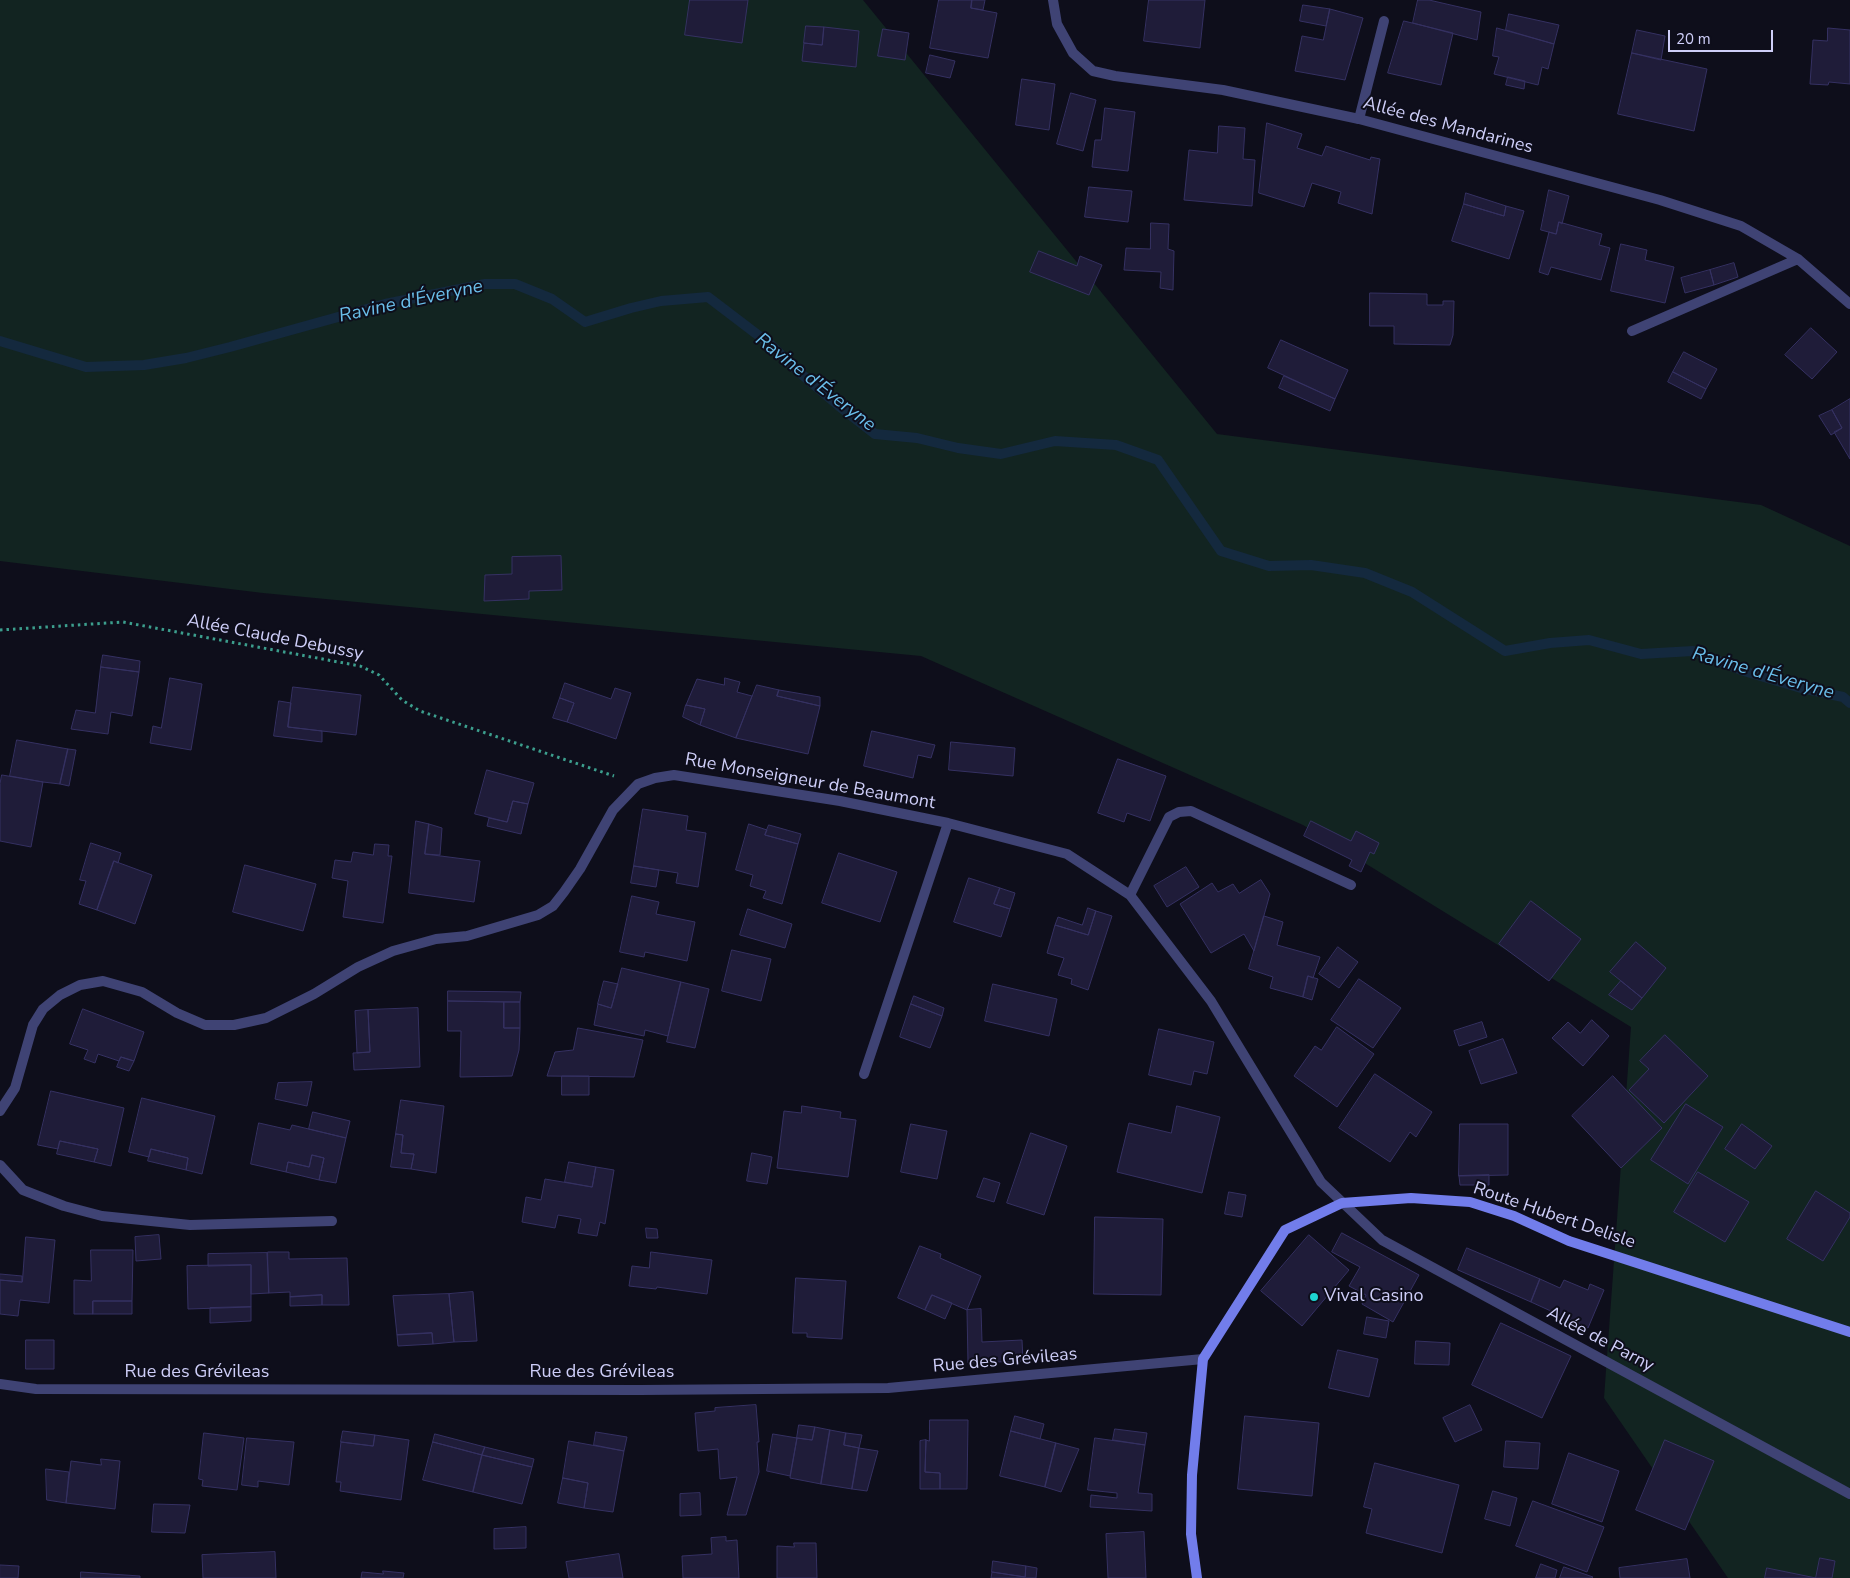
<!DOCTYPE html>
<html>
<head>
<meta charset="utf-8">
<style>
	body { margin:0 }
	#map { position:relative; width:1850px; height:1578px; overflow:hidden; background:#0e0e1b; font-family:"Nunito Sans",sans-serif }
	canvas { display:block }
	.scale { position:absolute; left:1668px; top:30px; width:105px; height:22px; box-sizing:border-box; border:2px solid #cecef8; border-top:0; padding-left:6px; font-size:15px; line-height:18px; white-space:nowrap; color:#cecef8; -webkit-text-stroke:4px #0e0e1b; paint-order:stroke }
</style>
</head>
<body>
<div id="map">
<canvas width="1850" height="1578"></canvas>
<div class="scale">20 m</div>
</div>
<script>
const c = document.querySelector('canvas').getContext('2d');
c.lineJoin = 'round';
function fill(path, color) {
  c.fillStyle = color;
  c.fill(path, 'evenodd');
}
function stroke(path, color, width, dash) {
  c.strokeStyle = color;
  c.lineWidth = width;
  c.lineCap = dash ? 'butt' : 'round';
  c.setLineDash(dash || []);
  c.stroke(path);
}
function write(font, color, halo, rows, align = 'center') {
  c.font = font + ' "Nunito Sans",sans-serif';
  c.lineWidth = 4;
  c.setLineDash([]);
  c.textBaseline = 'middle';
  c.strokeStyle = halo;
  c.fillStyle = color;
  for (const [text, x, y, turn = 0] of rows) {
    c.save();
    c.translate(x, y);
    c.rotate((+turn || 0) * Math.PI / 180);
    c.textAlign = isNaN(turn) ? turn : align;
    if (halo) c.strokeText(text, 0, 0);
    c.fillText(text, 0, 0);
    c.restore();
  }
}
fill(new Path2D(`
	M0,0H863L1217,434L1761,505L1850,546V1578H1728L1604,1398L1631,1027L1303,825L921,656L263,593L0,561Z`), '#122421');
stroke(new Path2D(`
	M0,341L86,367L144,365L186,358L230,347L385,304L485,284H515L552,299L585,322L631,308L661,301L708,297L771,345L799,372L839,406L875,434L917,438L958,448L1001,454L1055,441L1116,445L1158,460L1221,551L1269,566L1311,565L1365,573L1412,592L1505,651L1550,643L1589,640L1641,654L1693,651L1744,671L1801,688L1843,697L1850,703`), '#14293e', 10);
const building = new Path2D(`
	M690,0H748L742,43L685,35Z
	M939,0H972L971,8L997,13L988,58L930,48Z
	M972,0H985L983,10L971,8Z
	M1149,0H1205L1200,48L1144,41Z
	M1418,0H1429L1481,12L1477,40L1413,23Z
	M1303,5L1330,9L1326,26L1300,21Z
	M1330,9L1363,18L1345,80L1295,71L1302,36L1323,40Z
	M1509,14L1559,25L1554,44L1506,30Z
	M1404,21L1453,33L1441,85L1388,73Z
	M806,26L824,27L822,45L804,43Z
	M824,27L859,31L856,67L802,61L804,43L822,45Z
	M1497,28L1554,44L1548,69L1542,67L1538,85L1494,74L1499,57L1493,56Z
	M1828,28L1850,30V84L1829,82L1828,85L1810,84L1813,40L1827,41Z
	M883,29L909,33L905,60L878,56Z
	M1637,30L1665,36L1661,60L1632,53Z
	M1632,53L1707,69L1694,131L1618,114Z
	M930,55L955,61L950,78L926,73Z
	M1508,77L1525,81L1524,89L1506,85Z
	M1022,79L1055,84L1049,130L1016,125Z
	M1071,93L1096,100L1083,151L1057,144Z
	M1105,108L1135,112L1128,171L1092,167L1095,140H1101Z
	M1267,123L1302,134L1297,148L1322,156L1326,146L1370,160L1371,157L1380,159L1372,214L1338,203L1341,192L1312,183L1304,207L1259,193Z
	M1219,126L1245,128L1243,159L1255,160L1252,206L1184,200L1189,150L1217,153Z
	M1089,187L1132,191L1128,222L1085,217Z
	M1549,190L1569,196L1562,224L1559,222L1556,234L1541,230Z
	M1466,193L1506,206L1504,216L1464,204Z
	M1464,204L1504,216L1506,206L1524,211L1509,259L1452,241Z
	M1559,222L1602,234L1599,245L1610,248L1601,280L1551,267L1548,275L1539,272L1549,232L1556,234Z
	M1151,223L1169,224L1168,249L1174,251L1173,290L1160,288L1161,272L1124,270L1126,248L1150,249Z
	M1621,244L1647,250L1645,260L1674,267L1665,303L1611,291Z
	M1039,251L1077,266L1080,256L1102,265L1089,295L1030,272Z
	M1734,263L1738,277L1714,285L1710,270Z
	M1710,270L1714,285L1685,293L1681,278Z
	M1370,293L1427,294V305H1443V301H1454L1453,335L1450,345L1394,344V326H1370Z
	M1811,328L1837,352L1812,379L1785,355Z
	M1281,340L1348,370L1335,399L1268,368Z
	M1684,352L1717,369L1706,389L1673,372Z
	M1673,372L1706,389L1701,399L1668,382Z
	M1284,376L1335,399L1330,411L1279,388Z
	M1850,399V459L1834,432L1842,428L1832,410Z
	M1832,410L1842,428L1831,435L1819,416Z
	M561,556L562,590L529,591V599L484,601L485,575L512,574V557Z
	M103,655L140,661L139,672L101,667Z
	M101,667L139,672L132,716L111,712L108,734L71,729L76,710L95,713Z
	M170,678L202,684L191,750L150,743L153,726L161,728Z
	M725,678L740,682L737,692L752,696L736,738L700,725L705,709L686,705L697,679L724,685Z
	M565,683L611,699L615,688L631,693L616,739L567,722L574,703L560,698Z
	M757,685L779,690L777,696L820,706L808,754L736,738Z
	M293,687L361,695L356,735L288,727Z
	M779,690L820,697V706L777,696Z
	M560,698L574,703L567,722L553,718Z
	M279,701L291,703L288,727L322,731V742L274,736Z
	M686,705L705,709L700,725L683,717Z
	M872,731L935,745L931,758L918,755L913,778L864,766Z
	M17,740L68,749L60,784L43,782L10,776Z
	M951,742L1015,748L1013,776L949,770Z
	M68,749L76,750L69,786L60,784Z
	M1118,759L1166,776L1150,821L1127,813L1124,822L1098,813Z
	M487,770L534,783L528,804L513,801L507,822L475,814Z
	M2,775L43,782L31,847L0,841V784Z
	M513,801L528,804L521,834L487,826L489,818L507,822Z
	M643,809L688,816L686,830L706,833L698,887L676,883L678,873L634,866Z
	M416,821L429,824L425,854L480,861L474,902L409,893Z
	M1311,821L1351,841L1356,831L1379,843L1374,854L1370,852L1361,872L1349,866L1352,860L1304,836Z
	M429,824L442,828L440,855L425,854Z
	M749,824L767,830L765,835L798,844L782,904L763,898L766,891L750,886L753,875L736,870Z
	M769,825L801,834L798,844L765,835Z
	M91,843L121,853L118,863L114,861L97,910L79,904L86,881L80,880Z
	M375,844L389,845L388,856H392L383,923L343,917L348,881L332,878L335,860L351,862L353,852L373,855Z
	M839,853L897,872L880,922L822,903Z
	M114,861L152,875L135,924L97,910Z
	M245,865L316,884L303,931L233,912Z
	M634,866L659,870L656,887L631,883Z
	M1186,867L1199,887L1167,907L1154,886Z
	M969,878L1000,888L994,904L1010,909L1001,937L954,922Z
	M1261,880L1270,894L1254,951L1244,934L1211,953L1180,904L1212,883L1218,892L1233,884L1239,893Z
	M1000,888L1015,893L1010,909L994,904Z
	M632,896L659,902L656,914L695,922L687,961L645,952L644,957L620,952Z
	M1531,901L1581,939L1549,981L1499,944Z
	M1088,908L1096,911L1088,935L1055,925L1058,917L1082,925Z
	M748,909L792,924L785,948L740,935Z
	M1096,911L1112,916L1088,990L1071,984L1072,979L1058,975L1064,958L1047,953L1055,925L1088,935Z
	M1264,916L1283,922L1277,945L1320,957L1313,978L1308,976L1303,997L1270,988L1273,977L1249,969Z
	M1636,942L1666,968L1642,998L1610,972Z
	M1338,947L1358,962L1339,988L1319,974Z
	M732,950L771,959L761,1001L722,991Z
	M622,968L681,982L668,1036L645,1030L644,1036L594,1025L598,1004L611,1008Z
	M1308,976L1318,979L1312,1000L1303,997Z
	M1359,979L1401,1008L1373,1048L1331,1020Z
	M604,981L618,984L611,1008L598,1004Z
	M1621,981L1642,998L1632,1010L1609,995Z
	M681,982L709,989L695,1048L667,1042Z
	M993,984L1057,999L1049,1036L985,1021Z
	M448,991L521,992L520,1002L448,1001Z
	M914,996L944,1008L942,1016L911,1004Z
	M448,1001L504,1002V1028H520L519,1050L512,1076L460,1077L461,1031H448Z
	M504,1002H520V1028H504Z
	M911,1004L942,1016L930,1048L900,1037Z
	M418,1008L420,1067L354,1070L353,1053L370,1052L368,1010Z
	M83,1009L144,1032L134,1061L121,1057L119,1061L98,1054L95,1063L84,1059L88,1050L70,1044Z
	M368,1010L370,1052L357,1053L355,1011Z
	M1592,1020L1609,1036L1583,1066L1552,1038L1568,1022L1580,1033Z
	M1482,1022L1487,1037L1459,1046L1454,1031Z
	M1337,1027L1374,1054L1337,1107L1294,1076L1315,1046L1321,1050Z
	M578,1028L643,1040L634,1077L547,1076L555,1052L573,1050Z
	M1159,1029L1214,1042L1207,1074L1194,1071L1191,1085L1149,1075Z
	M1665,1035L1708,1076L1664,1123L1629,1090L1649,1069L1640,1061Z
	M1503,1039L1517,1073L1481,1084L1469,1051Z
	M121,1057L134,1061L129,1071L117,1067Z
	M1375,1074L1432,1112L1416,1137L1410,1132L1390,1162L1339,1128Z
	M562,1076H589V1095H562Z
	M1613,1076L1662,1128L1621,1168L1572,1116Z
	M312,1082L307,1106L275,1099L278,1083Z
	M51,1091L124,1108L111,1166L94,1162L98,1149L60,1141L58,1149L38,1145Z
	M142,1098L215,1116L202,1174L186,1170L188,1158L151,1149L149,1157L129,1152Z
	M401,1100L444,1106L436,1173L411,1169L414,1154L401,1153L403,1135L396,1134Z
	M1686,1104L1723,1127L1688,1184L1651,1160Z
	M802,1106L841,1112L840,1118L856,1120L848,1177L777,1168L784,1111L801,1113Z
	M1177,1106L1220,1117L1202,1193L1117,1172L1129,1123L1171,1133Z
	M313,1112L350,1121L346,1138L309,1129Z
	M259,1123L290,1130L292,1125L346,1138L336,1183L319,1180L324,1158L312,1155L309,1167L288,1162L286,1172L251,1164Z
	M911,1124L947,1131L937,1179L901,1172Z
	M1460,1124H1508V1175L1459,1176Z
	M1742,1124L1772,1146L1755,1169L1725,1149Z
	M1031,1133L1067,1146L1044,1215L1007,1203Z
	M396,1134L403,1135L401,1153L414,1154L411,1169L391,1167Z
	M60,1141L98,1149L94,1162L57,1154Z
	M151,1149L188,1158L186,1170L148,1161Z
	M752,1153L772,1157L767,1184L747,1181Z
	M312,1155L324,1158L319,1180L286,1172L288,1162L309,1167Z
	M569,1162L596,1167L592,1187L565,1182Z
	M596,1167L614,1170L605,1224L600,1222L597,1236L578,1233L581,1219L558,1215L555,1228L522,1222L526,1197L541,1200L545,1179L592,1187Z
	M1698,1172L1749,1202L1725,1242L1674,1212Z
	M1489,1175V1185H1460L1459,1176Z
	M984,1178L1000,1183L994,1202L977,1197Z
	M1816,1191L1850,1213V1217L1823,1261L1787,1239Z
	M1229,1192L1246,1195L1242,1217L1225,1214Z
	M1095,1217L1163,1219L1161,1295L1094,1294Z
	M646,1228L657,1229L658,1238H647Z
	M1342,1233L1419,1275L1393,1322L1362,1304L1366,1295L1349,1286L1360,1267L1332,1252Z
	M159,1235L161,1259L136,1261L135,1237Z
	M1309,1235L1349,1270L1302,1326L1261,1291Z
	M26,1237L55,1240L49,1303L20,1300L18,1316L0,1314V1280L22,1282Z
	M920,1246L941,1254L940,1258L981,1276L967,1310L932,1295L925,1310L898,1298Z
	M1467,1248L1540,1279L1531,1302L1458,1270Z
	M91,1250H133L132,1301H93V1314H74V1280L91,1281Z
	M268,1252H289V1259L347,1258L349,1305H322V1295L290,1297V1292L269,1293Z
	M651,1252L712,1260L707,1294L657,1287L656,1289L629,1286L632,1266L649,1268Z
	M267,1253L269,1293L251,1294V1265L208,1266V1254Z
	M251,1265V1307L188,1309L187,1266Z
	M0,1274L22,1276V1282L0,1280Z
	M796,1278L846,1281L842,1339L807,1337V1333H793Z
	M1540,1279L1560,1288L1564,1280L1588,1290L1590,1284L1604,1290L1588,1328L1531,1302Z
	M473,1292L477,1341L454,1342L449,1294Z
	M449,1294L454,1342L433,1344L432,1333L397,1335L393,1296Z
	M322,1295V1305L290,1306V1297Z
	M932,1295L952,1303L945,1319L925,1310Z
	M93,1301H132V1314H93Z
	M251,1307V1321L210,1323V1308Z
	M981,1309L982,1342L1022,1340L1023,1361L968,1363L967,1310Z
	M1367,1317L1389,1321L1386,1338L1364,1334Z
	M1501,1323L1571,1356L1542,1418L1472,1385Z
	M432,1333L433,1344L398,1346L397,1335Z
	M26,1340H54V1369H26Z
	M1416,1341L1450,1343L1449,1365L1415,1364Z
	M1338,1350L1378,1359L1369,1397L1329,1388Z
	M756,1405L759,1442H757L759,1472L746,1515H727L737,1477L720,1479L718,1449L698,1451L695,1413L715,1411V1408Z
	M1470,1405L1482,1430L1455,1442L1443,1418Z
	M1015,1416L1044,1424L1040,1439L1011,1431Z
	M1245,1416L1319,1423L1312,1496L1238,1489Z
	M930,1420H968L967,1489H940V1473L925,1472L926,1440L929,1441Z
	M799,1425L815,1427L812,1440L797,1438Z
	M815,1427L830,1430L821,1484L790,1478L797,1438L812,1440Z
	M1115,1429L1147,1433L1145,1445L1113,1440Z
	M830,1430L846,1433L844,1445L859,1448L852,1489L821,1484Z
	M343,1431L375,1435L373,1446L341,1442Z
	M1011,1431L1056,1443L1045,1487L1000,1476Z
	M596,1432L627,1437L624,1451L594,1445Z
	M204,1433L244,1438L237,1490L202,1486L203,1480L199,1479Z
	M846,1433L862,1435L859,1448L844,1445Z
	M435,1434L485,1447L482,1455L433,1442Z
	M773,1434L797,1438L790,1476L767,1471Z
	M375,1435L409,1440L401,1500L340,1491L341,1482H336L341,1442L373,1446Z
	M247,1438L294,1442L289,1485L258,1481V1487L242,1485Z
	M1095,1438L1145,1445L1138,1493L1152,1494V1511L1090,1507L1091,1495L1117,1498V1493L1088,1490Z
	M926,1440L925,1472L940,1473V1489H920V1441Z
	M1665,1440L1714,1461L1685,1530L1636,1510Z
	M569,1441L624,1451L613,1512L584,1508L588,1483L563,1478Z
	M1506,1441L1540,1443L1538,1469L1504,1467Z
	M433,1442L482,1455L473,1492L423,1480Z
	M1056,1443L1079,1449L1061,1492L1045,1487Z
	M485,1447L534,1459L532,1467L482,1455Z
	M859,1448L878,1451L867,1491L852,1489Z
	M1569,1453L1619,1471L1602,1522L1552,1504Z
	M482,1455L532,1467L522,1504L473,1492Z
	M101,1459L120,1461L115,1509L66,1503L71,1461L101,1465Z
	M1375,1463L1459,1485L1442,1553L1366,1533L1372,1509L1364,1507Z
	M46,1469L69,1472L66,1503L47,1500Z
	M563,1478L588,1483L584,1508L558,1503Z
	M1493,1491L1517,1498L1510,1526L1485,1519Z
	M700,1493L701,1515L680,1516V1494Z
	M1533,1501L1604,1527L1587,1572L1516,1546Z
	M154,1504L190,1505L185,1533L152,1532Z
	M526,1527V1548L494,1549V1529Z
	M1144,1532L1146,1578H1108L1106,1534Z
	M726,1537V1541L737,1540L739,1578H683L682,1556L712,1554L711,1538Z
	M794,1543H816L817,1578H777V1546L794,1547Z
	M275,1552L276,1578H203L202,1555Z
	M619,1554L623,1578H569L566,1562Z
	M1820,1558L1835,1561L1832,1578H1816Z
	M1687,1559L1690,1578H1620L1619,1568Z
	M993,1561L1026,1566L1025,1577L992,1572Z
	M1541,1564L1557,1570L1555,1578H1536Z
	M0,1565L19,1566L18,1578H0Z
	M1026,1566L1037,1568L1036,1578H991L992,1572L1025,1577Z
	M1564,1567L1593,1577L1592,1578H1560Z
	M1767,1568L1816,1578H1765Z
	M383,1571L404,1573L403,1578H361L362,1572L383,1574Z
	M81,1572L140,1576V1578H81Z`);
fill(building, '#1f1c39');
stroke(building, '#353162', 1);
stroke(new Path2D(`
	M0,630L123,622L360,666L379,675L402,700L420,711L614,776`), '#3c9e8d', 3, [2.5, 4]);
stroke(new Path2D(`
	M1359,119L1384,21`), '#3f4374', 10);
stroke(new Path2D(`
	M1053,0L1057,24L1073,53L1093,71L1115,76L1223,90L1359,119L1660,200L1741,226L1798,259L1850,304
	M1632,331L1798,259
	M1130,895L1169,817L1179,812L1191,811L1351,885
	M864,1074L948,823
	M0,1111L15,1088L33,1025L43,1009L60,995L80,985L103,981L142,992L177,1013L205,1025H234L266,1018L314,994L358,967L393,951L436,939L467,936L538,915L553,906L564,892L580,869L613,810L638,784L655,778L674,775L840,801L948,823L1067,854L1130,895L1211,1001L1321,1182L1382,1240L1850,1494
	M0,1165L23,1190L64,1206L102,1216L190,1225L332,1221
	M0,1384L36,1389L640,1390L888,1388L1203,1359`), '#3f4374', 10);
stroke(new Path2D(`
	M1197,1578L1191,1534L1192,1475L1203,1359L1285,1230L1342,1203L1411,1198L1470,1202L1514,1216L1569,1241L1850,1332`), '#727deb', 10);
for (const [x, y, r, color] of [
	[1314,1297,5,"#1ed5d1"]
]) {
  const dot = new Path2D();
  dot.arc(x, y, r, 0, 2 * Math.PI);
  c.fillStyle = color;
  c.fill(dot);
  stroke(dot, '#0e0e1b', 2);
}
write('18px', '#cecef8', '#0e0e1b', [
	["Allée des Mandarines",1448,126,15],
	["Allée Claude Debussy",275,638,11],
	["Rue Monseigneur de Beaumont",810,782,10],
	["Route Hubert Delisle",1554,1216,19],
	["Allée de Parny",1600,1340,28],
	["Rue des Grévileas",1005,1361,-5],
	["Rue des Grévileas",197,1373],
	["Rue des Grévileas",602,1373]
]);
write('18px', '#cecef8', '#0e0e1b', [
	["Vival Casino",1324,1297]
], 'left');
write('italic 19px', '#6abeea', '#0e0e1b', [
	["Ravine d'Éveryne",411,302,-12],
	["Ravine d'Éveryne",815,383,38],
	["Ravine d'Éveryne",1763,674,16]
]);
</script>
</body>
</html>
